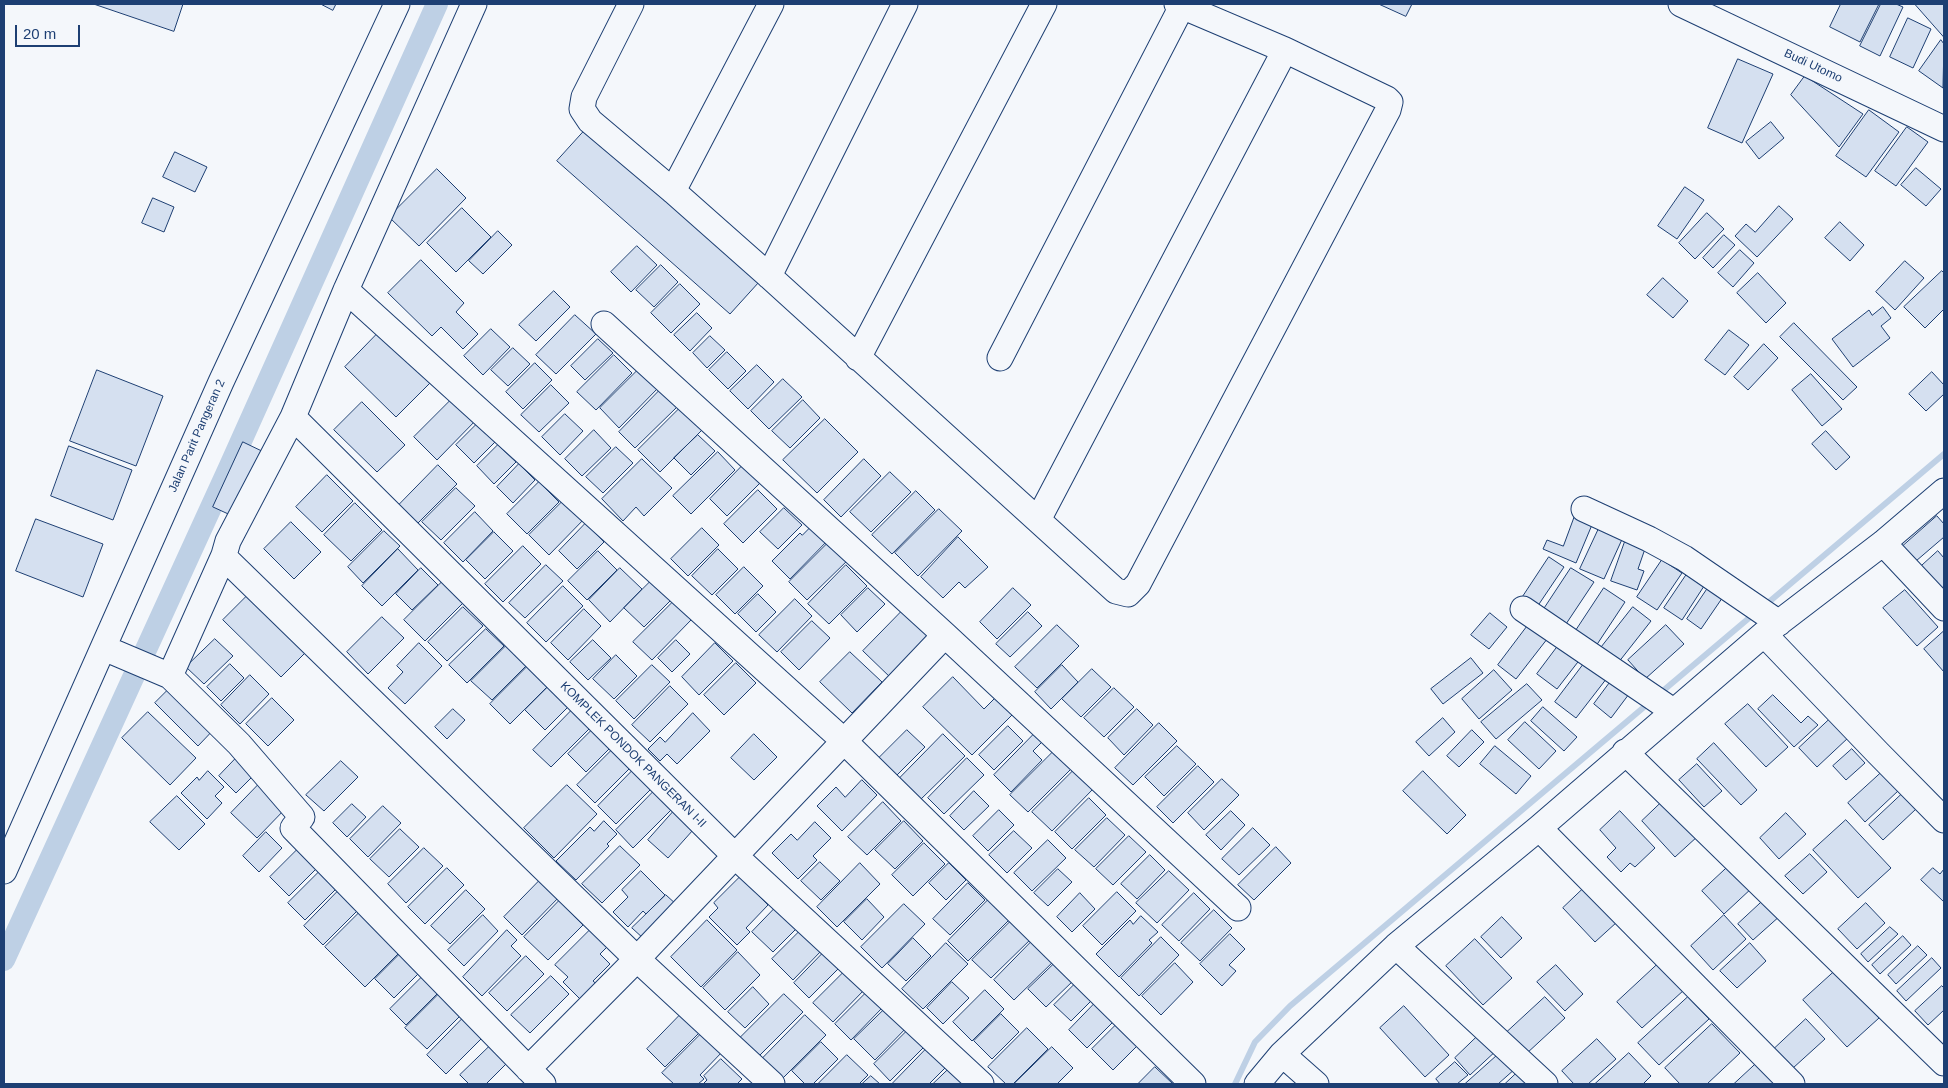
<!DOCTYPE html>
<html>
<head>
<meta charset="utf-8">
<style>
	body { margin:0 }
	#map { position:relative; width:1948px; height:1088px; overflow:hidden; background:#f4f7fb; font-family:Arial,sans-serif }
	canvas { display:block }
	.frame { position:absolute; inset:0; border:5px solid #1d3f73; pointer-events:none }
	.scale { position:absolute; left:15px; top:25px; width:65px; height:22px; box-sizing:border-box; border:2px solid #1d3f73; border-top:0; padding-left:6px; font-size:15px; line-height:18px; white-space:nowrap; color:#1d3f73; -webkit-text-stroke:4px #f4f7fb; paint-order:stroke }
</style>
</head>
<body>
<div id="map">
<canvas width="1948" height="1088"></canvas>
<div class="frame"></div>
<div class="scale">20 m</div>
</div>
<script>
const c = document.querySelector('canvas').getContext('2d');
c.lineJoin = 'round';
function stroke(path, color, width, dash) {
  c.strokeStyle = color;
  c.lineWidth = width;
  c.lineCap = dash ? 'butt' : 'round';
  c.setLineDash(dash || []);
  c.stroke(path);
}
function fill(path, color) {
  c.fillStyle = color;
  c.fill(path, 'evenodd');
}
function write(font, color, halo, rows, align = 'center') {
  c.font = font + ' Arial,sans-serif';
  c.lineWidth = 4;
  c.setLineDash([]);
  c.textBaseline = 'middle';
  c.strokeStyle = halo;
  c.fillStyle = color;
  for (const [text, x, y, turn = 0] of rows) {
    c.save();
    c.translate(x, y);
    c.rotate((+turn || 0) * Math.PI / 180);
    c.textAlign = isNaN(turn) ? turn : align;
    if (halo) c.strokeText(text, 0, 0);
    c.fillText(text, 0, 0);
    c.restore();
  }
}
stroke(new Path2D(`
	M1763,607L1944,454
	M1658,695L1755,613
	M1235,1084L1255,1042L1290,1006L1650,702`), '#bed0e5', 6);
stroke(new Path2D(`
	M4,960L229,468L437,4`), '#bed0e5', 22);
const building = new Path2D(`
	M94,4H183L174,31Z
	M321,4H336L333,10Z
	M1379,4H1412L1406,16Z
	M1841,4H1879L1860,42L1830,27Z
	M1881,4H1896L1903,7L1880,56L1860,46Z
	M1915,4H1944V37Z
	M1908,18L1931,29L1913,68L1890,57Z
	M1941,40L1944,44L1943,88L1919,71Z
	M1738,59L1773,74L1742,143L1708,128Z
	M1805,76L1863,114L1839,147L1791,95Z
	M1869,110L1899,132L1866,177L1836,156Z
	M1771,122L1784,138L1759,159L1746,142Z
	M1907,127L1928,142L1896,186L1875,171Z
	M586,129L759,282L730,314L557,161Z
	M175,152L207,167L195,192L163,177Z
	M1916,168L1941,189L1926,206L1901,185Z
	M437,169L466,198L419,246L389,217Z
	M1685,187L1704,200L1677,239L1658,226Z
	M153,198L174,207L164,232L142,223Z
	M1779,206L1793,219L1757,257L1735,236L1746,224L1755,232Z
	M462,208L491,237L456,272L427,243Z
	M1707,213L1724,229L1695,259L1679,243Z
	M1840,222L1864,245L1850,261L1825,238Z
	M498,231L512,245L483,274L469,261Z
	M1724,235L1735,245L1713,268L1703,258Z
	M637,246L657,265L631,292L611,272Z
	M1740,250L1754,263L1733,287L1718,273Z
	M421,260L464,303L456,312L478,334L463,349L441,327L432,336L388,293Z
	M1905,261L1924,278L1895,310L1876,292Z
	M661,265L678,282L654,307L636,290Z
	M1942,271L1944,273V309L1925,328L1904,307Z
	M1758,273L1786,303L1766,323L1737,293Z
	M1663,278L1688,301L1673,318L1647,295Z
	M680,284L700,304L671,333L651,313Z
	M554,291L570,307L536,341L519,325Z
	M1883,307L1891,318L1881,326L1890,338L1853,367L1832,339L1869,310L1872,315Z
	M697,313L712,328L690,351L674,335Z
	M575,315L596,334L556,374L536,355Z
	M1794,323L1857,387L1843,400L1780,337Z
	M491,329L510,347L483,375L464,356Z
	M381,330L432,381L396,417L345,367Z
	M1729,330L1749,345L1725,375L1705,360Z
	M710,336L725,350L707,368L693,353Z
	M598,339L613,353L585,380L571,366Z
	M1764,344L1778,358L1748,390L1734,377Z
	M513,348L530,364L508,386L491,370Z
	M727,352L746,371L728,389L709,370Z
	M614,355L632,373L596,410L577,392Z
	M535,363L552,380L523,409L506,392Z
	M757,365L774,382L748,409L730,391Z
	M640,368L659,387L619,428L600,408Z
	M97,370L163,396L136,466L70,441Z
	M1932,372L1944,385V394L1926,411L1909,394Z
	M1811,374L1842,409L1822,426L1792,390Z
	M783,379L802,397L769,429L751,411Z
	M551,385L569,403L539,432L521,415Z
	M660,390L677,407L635,448L619,432Z
	M456,395L479,417L437,460L414,437Z
	M803,400L820,418L790,448L772,431Z
	M362,402L405,445L377,472L334,430Z
	M680,408L702,430L660,472L638,450Z
	M565,414L583,431L560,455L542,437Z
	M825,419L858,452L817,493L783,460Z
	M478,423L496,441L474,463L456,445Z
	M594,430L611,448L582,476L565,459Z
	M1826,431L1850,457L1836,470L1812,444Z
	M698,435L715,451L691,475L674,458Z
	M243,442L268,454L237,518L213,507Z
	M498,445L516,462L494,484L477,466Z
	M69,446L132,470L113,520L51,496Z
	M616,447L633,463L603,493L586,477Z
	M718,452L735,470L691,514L673,496Z
	M642,459L672,488L644,516L636,507L623,521L602,499Z
	M864,459L881,476L841,517L824,500Z
	M746,462L764,479L727,516L710,499Z
	M519,464L535,480L513,503L497,487Z
	M438,465L457,484L417,524L398,506Z
	M890,472L911,492L871,532L850,512Z
	M327,475L353,501L322,532L296,507Z
	M539,482L559,502L527,534L507,514Z
	M456,488L475,506L441,540L422,522Z
	M758,490L777,509L743,543L724,524Z
	M916,491L935,510L892,554L872,535Z
	M567,497L587,516L549,555L529,535Z
	M355,503L382,530L351,561L324,535Z
	M784,508L802,525L778,549L760,532Z
	M939,509L962,531L918,576L895,553Z
	M475,512L493,531L463,562L444,543Z
	M1576,513L1594,520L1576,563L1543,549L1547,540L1563,546Z
	M1937,516L1944,524V537L1916,561L1903,546Z
	M36,519L103,544L83,597L16,571Z
	M291,522L321,552L294,579L264,549Z
	M816,522L831,537L790,579L772,561L800,533L802,535Z
	M586,523L604,542L577,569L559,551Z
	M1601,524L1624,535L1604,579L1580,569Z
	M702,528L719,545L688,576L671,559Z
	M384,531L400,546L363,583L348,567Z
	M494,532L513,551L485,579L466,560Z
	M1627,536L1647,543L1638,569L1644,571L1637,590L1611,581Z
	M958,537L988,567L965,588L959,582L943,598L921,577Z
	M833,538L852,556L807,600L789,582Z
	M523,546L541,564L503,602L485,584Z
	M398,549L418,570L382,606L362,586Z
	M718,549L738,569L712,595L692,576Z
	M598,551L617,570L587,600L568,581Z
	M1938,551L1944,558V604L1916,571Z
	M1549,557L1564,567L1535,610L1520,601Z
	M1662,560L1682,573L1657,610L1637,597Z
	M546,565L563,581L525,618L509,603Z
	M846,565L867,586L829,624L808,604Z
	M744,567L763,586L735,614L716,595Z
	M421,568L438,585L412,610L396,594Z
	M620,568L642,589L610,622L589,600Z
	M1571,568L1594,582L1562,630L1540,615Z
	M1689,571L1706,583L1682,620L1664,608Z
	M655,577L675,596L644,627L624,608Z
	M442,582L463,603L425,641L404,620Z
	M1712,582L1727,591L1701,629L1687,619Z
	M563,586L583,606L546,642L527,623Z
	M868,588L885,604L857,632L841,615Z
	M1013,588L1031,605L997,639L980,622Z
	M1604,588L1625,602L1594,649L1573,635Z
	M1905,590L1938,627L1917,646L1883,608Z
	M250,593L308,650L281,677L223,620Z
	M758,594L776,612L756,632L738,614Z
	M795,599L812,616L777,652L759,635Z
	M673,602L691,620L652,660L633,642Z
	M463,607L483,626L447,661L428,642Z
	M1633,607L1651,621L1618,663L1600,649Z
	M584,609L601,626L568,660L551,643Z
	M903,610L932,639L892,679L863,651Z
	M1028,612L1042,626L1010,657L996,644Z
	M1490,613L1507,627L1489,649L1471,635Z
	M382,617L404,638L368,674L347,652Z
	M1532,620L1551,634L1516,679L1498,665Z
	M812,621L830,638L799,670L781,652Z
	M1057,625L1079,646L1037,688L1015,667Z
	M1666,625L1684,644L1645,679L1628,660Z
	M486,629L504,646L467,683L449,665Z
	M1944,631V672L1924,649Z
	M215,639L233,656L204,684L186,667Z
	M593,640L611,658L588,680L570,662Z
	M676,640L690,654L672,672L658,658Z
	M1561,642L1581,658L1557,689L1537,674Z
	M419,643L442,666L405,704L388,688L403,672L397,666Z
	M715,643L733,661L699,695L682,677Z
	M507,645L527,665L492,700L471,681Z
	M850,652L882,682L852,713L820,682Z
	M616,655L637,676L614,699L593,679Z
	M1471,658L1483,673L1443,704L1431,689Z
	M1586,661L1607,678L1576,718L1555,702Z
	M736,663L756,683L724,715L704,695Z
	M230,664L244,678L221,701L207,687Z
	M529,665L549,685L510,724L490,704Z
	M652,665L670,682L634,719L616,701Z
	M1062,665L1078,682L1051,709L1035,692Z
	M1092,669L1111,687L1081,717L1062,699Z
	M1494,670L1512,690L1479,719L1462,699Z
	M250,675L269,694L240,724L221,705Z
	M953,677L984,709L996,697L1013,714L972,755L923,707Z
	M1614,677L1632,690L1611,718L1594,704Z
	M175,683L218,725L198,746L155,703Z
	M1527,684L1542,700L1496,739L1481,722Z
	M550,685L570,705L545,730L525,710Z
	M670,686L688,704L650,742L632,725Z
	M1114,688L1134,707L1104,737L1084,718Z
	M1773,695L1801,723L1808,716L1818,725L1794,747L1758,709Z
	M272,698L294,720L268,746L246,724Z
	M1748,704L1788,747L1766,767L1725,724Z
	M1543,707L1577,737L1564,751L1531,721Z
	M453,709L465,720L447,739L435,727Z
	M1137,709L1153,725L1124,755L1108,738Z
	M572,710L590,728L551,767L533,750Z
	M148,712L196,758L170,785L122,738Z
	M693,713L710,731L677,764L667,754L660,761L648,749L660,737L665,742Z
	M1443,718L1455,732L1429,756L1416,742Z
	M1831,718L1849,737L1817,767L1799,748Z
	M1525,722L1556,751L1539,769L1508,740Z
	M1159,723L1177,741L1133,785L1115,768Z
	M1008,726L1023,741L994,770L979,755Z
	M595,727L613,745L586,772L568,754Z
	M907,730L925,747L895,777L877,760Z
	M1038,730L1046,738L1033,751L1042,760L1011,792L994,775Z
	M1472,730L1484,742L1459,767L1447,756Z
	M754,734L777,757L754,780L731,758Z
	M943,734L965,756L919,801L898,780Z
	M1714,743L1757,790L1741,805L1697,759Z
	M1177,746L1196,764L1164,796L1145,777Z
	M1495,746L1531,776L1516,794L1480,764Z
	M613,749L631,767L595,803L577,785Z
	M1056,749L1074,766L1028,812L1010,795Z
	M1852,749L1865,763L1846,780L1833,766Z
	M242,752L259,770L236,793L219,776Z
	M967,758L984,775L944,814L928,798Z
	M341,761L358,777L324,811L306,795Z
	M1697,764L1722,791L1704,807L1679,780Z
	M1198,766L1214,782L1173,823L1157,807Z
	M636,767L654,786L616,824L598,806Z
	M1075,769L1094,788L1052,831L1032,812Z
	M208,771L224,787L215,796L222,803L207,819L181,793L197,777L199,780Z
	M1423,771L1466,815L1447,834L1403,791Z
	M1882,772L1899,790L1865,822L1848,803Z
	M1222,779L1239,795L1204,830L1188,813Z
	M862,780L877,795L842,831L817,806L836,787L845,797Z
	M262,781L288,806L257,838L231,813Z
	M567,785L597,814L554,858L524,828Z
	M657,788L675,806L633,848L616,830Z
	M974,791L989,806L964,830L950,816Z
	M1902,794L1916,809L1883,840L1869,825Z
	M177,796L205,824L179,850L150,822Z
	M1089,798L1106,815L1072,849L1055,832Z
	M1664,800L1698,836L1675,857L1642,821Z
	M883,802L901,821L867,855L848,837Z
	M352,804L366,817L347,837L333,823Z
	M383,806L401,823L368,857L350,839Z
	M999,810L1014,825L988,851L973,836Z
	M1231,811L1245,825L1221,850L1206,835Z
	M1620,811L1655,848L1635,867L1630,863L1621,872L1607,857L1616,848L1600,830Z
	M673,812L693,830L668,858L648,840Z
	M1786,813L1806,834L1779,859L1760,838Z
	M1107,818L1125,835L1094,867L1075,850Z
	M1846,820L1891,868L1858,898L1813,850Z
	M604,821L617,834L607,844L609,846L576,880L556,861L590,827L594,831Z
	M904,821L923,841L895,869L875,850Z
	M815,822L831,838L813,856L817,860L798,879L772,853L791,834L797,840Z
	M1253,828L1270,845L1239,875L1222,859Z
	M400,829L419,847L389,877L370,859Z
	M1014,831L1032,848L1007,873L989,855Z
	M266,832L282,848L259,872L243,856Z
	M1129,836L1146,852L1113,885L1096,869Z
	M1048,840L1066,858L1032,891L1014,873Z
	M924,843L945,864L913,896L892,875Z
	M620,846L640,865L602,903L582,884Z
	M300,847L319,866L289,896L270,877Z
	M1276,847L1291,863L1254,900L1238,885Z
	M424,848L443,866L406,903L388,884Z
	M1810,854L1827,872L1803,894L1785,876Z
	M1150,855L1165,870L1137,899L1121,884Z
	M820,862L840,881L821,900L801,881Z
	M860,863L880,884L837,927L817,907Z
	M949,863L966,880L946,900L929,883Z
	M1731,864L1753,887L1724,914L1702,891Z
	M447,868L464,885L425,924L408,907Z
	M1933,868L1940,874L1944,869V902L1921,880Z
	M1058,869L1072,882L1048,906L1034,893Z
	M641,871L665,895L646,914L643,911L628,927L613,912L628,897L622,890Z
	M1169,871L1189,890L1157,923L1136,903Z
	M319,872L336,889L305,920L288,903Z
	M544,876L562,894L522,935L504,917Z
	M740,877L766,889L759,896L768,905L746,928L750,932L737,945L709,917L718,908L714,903Z
	M968,883L985,900L950,935L933,919Z
	M344,885L363,905L323,945L304,926Z
	M1585,887L1617,922L1595,942L1563,908Z
	M466,890L485,909L450,944L431,926Z
	M1117,892L1136,911L1102,945L1083,926Z
	M1080,893L1095,909L1072,932L1057,917Z
	M1194,893L1210,909L1179,941L1162,925Z
	M666,895L677,905L644,939L632,928Z
	M992,896L1012,917L968,961L948,941Z
	M1766,898L1781,915L1753,940L1738,924Z
	M867,899L884,917L862,940L844,922Z
	M559,901L583,925L548,960L524,937Z
	M1866,903L1885,923L1857,949L1838,929Z
	M904,904L925,924L882,968L861,947Z
	M777,906L798,927L773,952L752,932Z
	M364,908L404,948L365,987L325,947Z
	M1214,910L1232,928L1200,961L1181,943Z
	M483,915L498,931L464,966L448,950Z
	M1724,915L1746,939L1713,970L1691,946Z
	M1016,916L1035,935L991,978L972,960Z
	M1141,916L1158,932L1149,940L1152,943L1119,977L1096,954L1130,920L1133,924Z
	M1502,917L1522,938L1501,958L1481,937Z
	M707,920L737,950L701,987L671,957Z
	M1890,927L1898,934L1868,962L1861,954Z
	M592,928L609,945L600,954L610,964L593,981L600,987L584,1003L563,982L568,977L555,965Z
	M802,929L822,950L793,980L772,959Z
	M507,930L517,940L511,946L521,956L482,996L463,977Z
	M1230,934L1245,949L1229,965L1236,971L1222,986L1200,964Z
	M1037,936L1058,957L1014,1000L994,980Z
	M1903,936L1911,945L1880,974L1872,965Z
	M1161,937L1179,955L1139,996L1121,978Z
	M913,938L931,956L906,981L888,964Z
	M1475,939L1512,978L1483,1005L1446,966Z
	M946,943L968,964L923,1009L902,989Z
	M1750,943L1766,961L1737,988L1720,971Z
	M1918,946L1927,955L1896,984L1888,975Z
	M825,951L841,966L809,998L794,983Z
	M402,952L421,971L394,998L375,979Z
	M738,952L760,975L725,1010L703,988Z
	M526,956L544,974L507,1011L489,993Z
	M1932,958L1941,968L1906,1001L1897,991Z
	M1056,962L1074,980L1046,1007L1028,989Z
	M1175,963L1193,982L1161,1015L1142,996Z
	M1659,963L1684,990L1642,1028L1617,1002Z
	M1556,965L1583,994L1565,1011L1537,982Z
	M845,971L864,990L833,1022L813,1003Z
	M1835,971L1879,1018L1847,1047L1803,1000Z
	M424,975L440,991L406,1025L390,1009Z
	M551,976L569,994L530,1033L511,1015Z
	M952,982L969,998L943,1024L927,1008Z
	M1076,983L1092,1000L1071,1021L1054,1005Z
	M1942,986L1944,988V1010L1928,1025L1915,1011Z
	M446,987L468,1008L427,1049L405,1028Z
	M753,987L769,1004L745,1028L728,1012Z
	M985,990L1004,1009L972,1041L953,1022Z
	M866,993L882,1008L851,1040L835,1024Z
	M784,994L803,1012L758,1057L739,1039Z
	M1545,997L1565,1018L1526,1054L1506,1033Z
	M1688,997L1709,1019L1659,1065L1638,1043Z
	M1099,999L1118,1017L1087,1048L1069,1030Z
	M890,1004L910,1024L875,1060L854,1039Z
	M1404,1006L1449,1055L1425,1077L1380,1028Z
	M468,1013L488,1032L446,1074L427,1055Z
	M682,1013L701,1031L665,1067L647,1049Z
	M1001,1014L1019,1032L992,1059L974,1041Z
	M805,1015L826,1035L782,1079L762,1059Z
	M1806,1019L1825,1039L1793,1068L1774,1049Z
	M1121,1020L1142,1041L1113,1070L1092,1049Z
	M1712,1024L1740,1053L1707,1084H1680L1665,1068Z
	M913,1025L930,1041L890,1081L874,1064Z
	M1027,1028L1048,1049L1013,1084H1006L988,1067Z
	M704,1031L723,1051L700,1075L704,1079L698,1084H674L662,1073Z
	M1482,1032L1498,1049L1470,1075L1455,1058Z
	M1597,1039L1616,1059L1588,1084H1574L1562,1071Z
	M821,1042L838,1059L813,1084H805L792,1071Z
	M932,1043L951,1062L929,1084H892Z
	M492,1044L509,1061L486,1084H469L460,1075Z
	M1052,1047L1073,1068L1057,1084H1014Z
	M1501,1052L1516,1068L1498,1084H1465Z
	M1629,1053L1651,1076L1643,1084H1595Z
	M847,1055L868,1075L859,1084H818Z
	M721,1059L742,1079L737,1084H703L707,1080L704,1076Z
	M1759,1061L1780,1084H1734Z
	M1455,1062L1468,1075L1457,1084H1440L1436,1079Z
	M954,1064L975,1084H933Z
	M1155,1067L1173,1084H1138Z
	M1519,1071L1531,1084H1505Z
	M871,1076L880,1084H862Z`);
fill(building, '#d5e0f0');
stroke(building, '#1d3f73', 1);
const minor = new Path2D(`
	M474,4L346,290L293,417L228,541L224,555L227,560L637,959L772,1084
	M631,4L584,97L582,109L590,121L673,191L769,276L1116,591L1128,594L1138,584L1388,110L1390,102L1387,99L1285,50L1177,4
	M1681,4L1944,129
	M673,191L771,4
	M769,276L905,4
	M346,290L844,741L1193,1084
	M604,324L945,635L1238,908
	M858,358L1044,4
	M1000,358L1182,6
	M293,417L734,855L981,1084
	M1584,509L1649,539L1684,558L1779,623
	M1038,520L1285,50
	M1883,543L1944,608
	M224,555L170,676L239,744L302,817L293,828L543,1084
	M1523,609L1673,711
	M1764,634L1877,752L1944,820
	M104,648L170,676
	M1625,752L1944,1063
	M1539,828L1792,1084
	M4,871L221,382L397,4
	M1396,946L1545,1084
	M1282,1054L1316,1084
	M528,1069L637,959L945,635
	M1257,1084L1282,1054L1396,946L1539,828L1764,634L1883,543L1944,491`);
stroke(minor, '#1d3f73', 27);
stroke(minor, '#f4f7fb', 25);
write('12px', '#1d3f73', '#f4f7fb', [
	["Budi Utomo",1813,66,25],
	["Jalan Parit Pangeran 2",197,436,-66],
	["KOMPLEK PONDOK PANGERAN I-II",633,755,45]
]);
</script>
</body>
</html>
